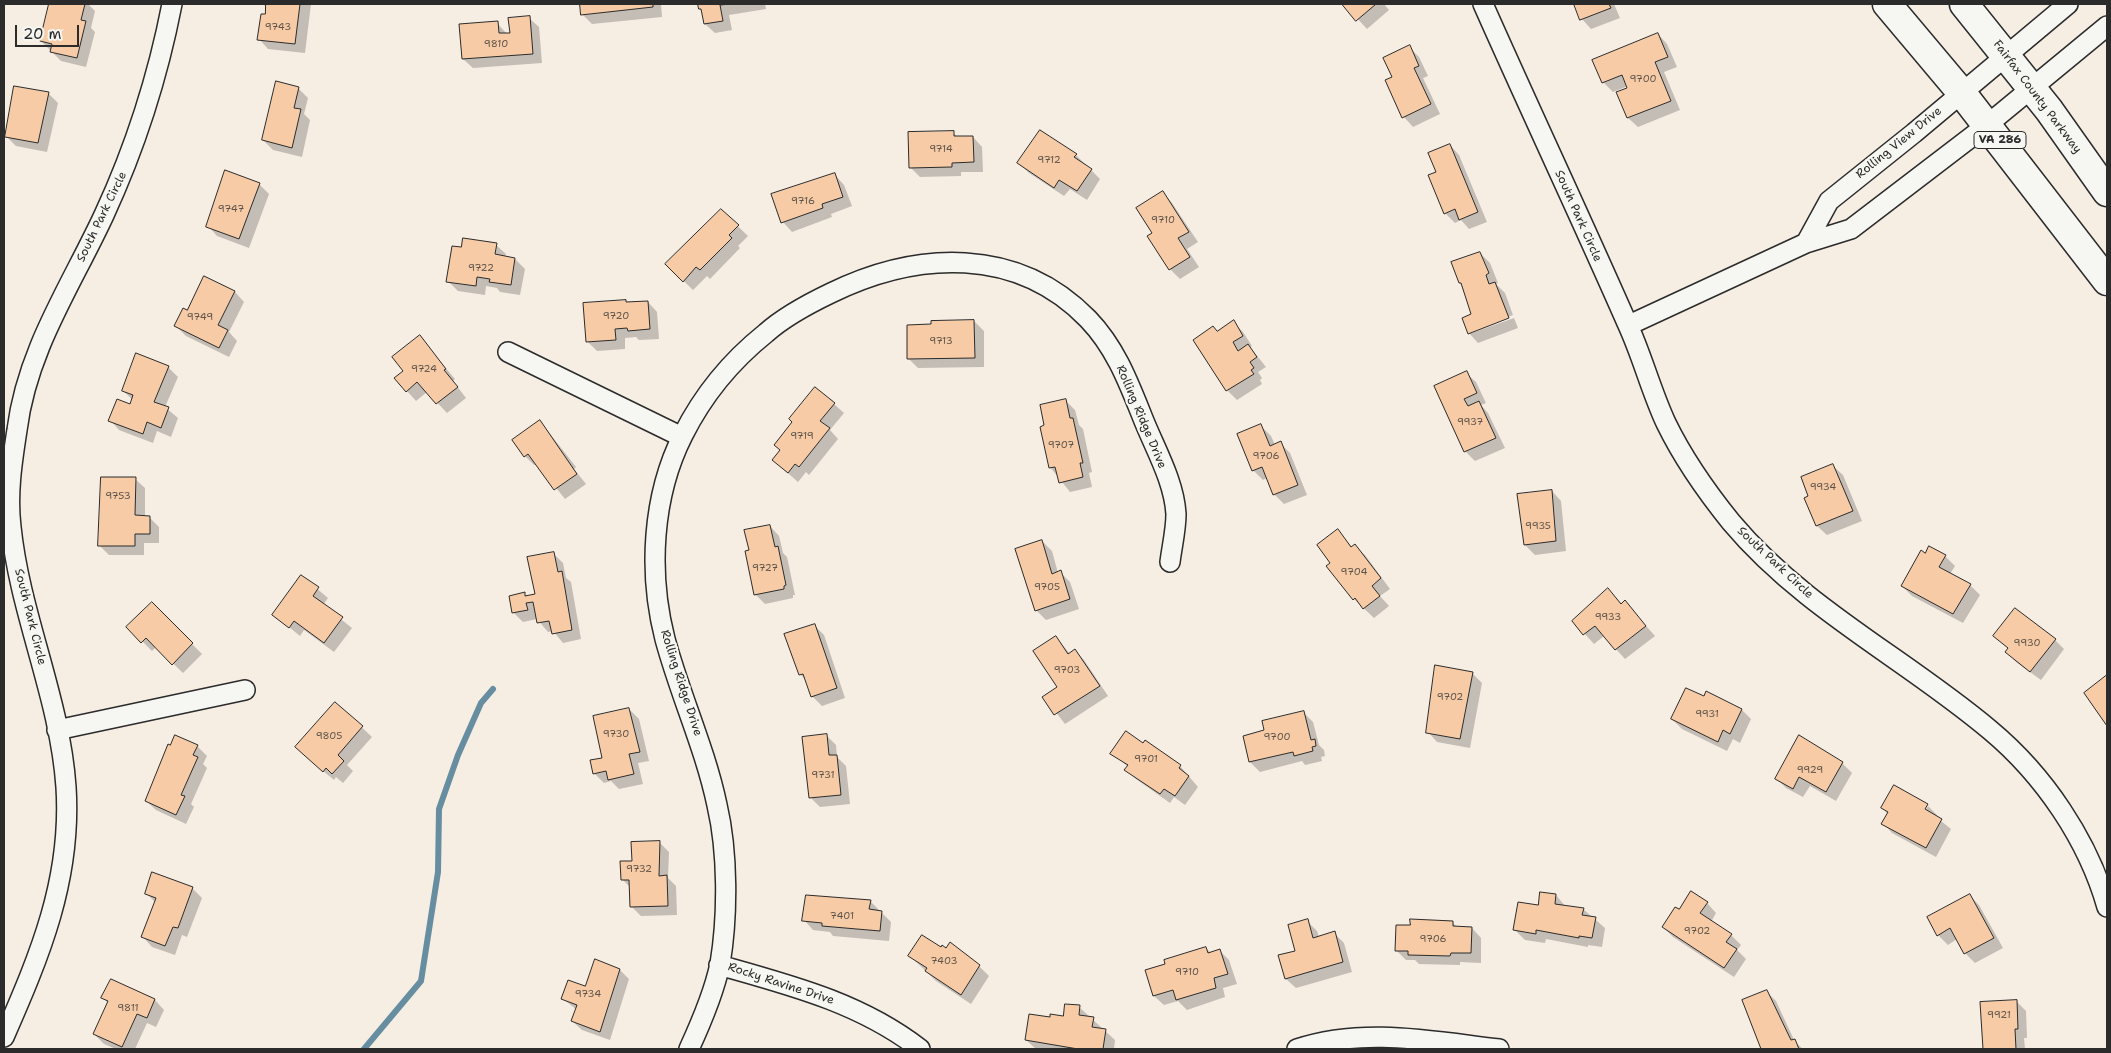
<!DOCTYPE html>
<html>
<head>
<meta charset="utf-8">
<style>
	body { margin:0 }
	#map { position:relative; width:2111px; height:1053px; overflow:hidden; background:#f6ede3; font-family:"Shantell Sans",sans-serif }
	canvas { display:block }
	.frame { position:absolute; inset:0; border:5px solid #2b2b2b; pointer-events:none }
	.scale { position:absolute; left:15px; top:25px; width:64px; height:22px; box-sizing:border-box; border:2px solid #2b2b2b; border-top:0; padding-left:6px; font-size:15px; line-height:18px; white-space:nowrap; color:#2b2b2b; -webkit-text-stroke:4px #f6f6f2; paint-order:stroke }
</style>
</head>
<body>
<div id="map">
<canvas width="2111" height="1053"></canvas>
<div class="frame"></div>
<div class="scale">20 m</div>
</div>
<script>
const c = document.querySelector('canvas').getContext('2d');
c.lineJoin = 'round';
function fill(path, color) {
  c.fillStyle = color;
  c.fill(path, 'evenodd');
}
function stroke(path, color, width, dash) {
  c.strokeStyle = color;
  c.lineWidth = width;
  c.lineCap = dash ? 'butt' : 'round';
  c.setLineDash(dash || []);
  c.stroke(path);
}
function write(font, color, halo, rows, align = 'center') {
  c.font = font + ' "Shantell Sans",sans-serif';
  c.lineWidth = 4.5;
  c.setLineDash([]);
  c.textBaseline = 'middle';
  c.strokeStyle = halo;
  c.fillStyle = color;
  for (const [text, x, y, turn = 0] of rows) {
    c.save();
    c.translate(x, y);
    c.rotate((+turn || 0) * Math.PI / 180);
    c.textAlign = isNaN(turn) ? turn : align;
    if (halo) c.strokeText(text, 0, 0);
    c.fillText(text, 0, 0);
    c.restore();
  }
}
fill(new Path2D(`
	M50,4H88L95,11L91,28L95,32L86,67L61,61L41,41Z
	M263,4H311L305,53L268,49L259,39L267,8Z
	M581,4H661L662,17L592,24L582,14Z
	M699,4H765L766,9L729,15L732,30L715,33L705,24Z
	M1344,4H1384L1389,10L1367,29Z
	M1575,4H1614L1620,18L1591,29L1582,19Z
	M529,18L539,27L542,63L473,68L463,59L497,23L507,34H511Z
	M1658,34L1667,44L1677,67L1664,72L1680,110L1638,127L1628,118V86L1613,92L1603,82L1594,60Z
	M1409,47L1419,57L1428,76L1423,78L1440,114L1413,127L1404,117L1393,77Z
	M298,88L308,98L304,114L310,120L302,157L273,150L263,140Z
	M49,94L58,103L47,152L16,146L6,136Z
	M953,133L958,137H973L982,147L983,172H961V176L920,177L910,167Z
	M1450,145L1459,155L1487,222L1469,229L1461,220L1455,223L1445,213Z
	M1076,155L1100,179L1087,200L1070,189L1064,196L1029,173L1019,163Z
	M835,175L844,185L852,206L831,214L832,217L792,232L783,222L773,194Z
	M259,184L269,194L249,248L217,236L208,226Z
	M1163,193L1172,203L1198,242L1187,249L1199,267L1180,279L1170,269L1154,234Z
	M721,210L748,236L738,246L740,248L710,279L707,276L693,290L666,264Z
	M496,245L506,254L505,257L515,259L525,269L520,295L500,292L497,288L486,286L485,295L458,291L448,281L462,249Z
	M1480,253L1490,263L1498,283L1496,284L1505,293L1513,315L1472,331V333L1514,318L1518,328L1478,343L1469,333L1472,315L1453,263Z
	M205,277L235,292L244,302L229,332L237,341L229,357L186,336L176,326L187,311Z
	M648,302L657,312L659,339L639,340L636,337L625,338V349L597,351L587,341Z
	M974,321L984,331V367L918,368L908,358Z
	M1233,322L1243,332L1252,346L1250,347L1266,367L1258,372L1262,378L1260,380L1262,384L1237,400L1227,390L1217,332Z
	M419,337L455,379L453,381L466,398L447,413L427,392L416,401L407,391L405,371Z
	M168,367L178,377L165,407L178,418L171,437L157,431L153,443L119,430L110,420L130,405L133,400L123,391Z
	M1466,373L1476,382L1486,403L1481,405L1488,413L1505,448L1475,461L1466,452L1436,387Z
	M1066,401L1075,410L1079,425L1083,429L1092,472L1089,473L1092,487L1070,492L1050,467Z
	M834,404L844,413L830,430L838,439L809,475L806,472L798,482L773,460Z
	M540,421L576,467L574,469L586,484L565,499L537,464L534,465L525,456Z
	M1261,426L1271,436L1275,445L1280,443L1290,453L1307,495L1284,504L1274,494L1267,478L1263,480L1253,470Z
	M1833,466L1843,475L1862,521L1827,535L1817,526L1810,497Z
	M135,479L145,488V517H149L159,527V543H144V555H109L99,545Z
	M1552,491L1561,501L1566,551L1535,555L1525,545Z
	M770,526L779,536L783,553L787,557L795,595H793V598L765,604L755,594L750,551Z
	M1338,531L1353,548L1355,546L1365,555L1390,589L1380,596L1389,606L1374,618L1354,599L1332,563Z
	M1042,541L1052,551L1058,573L1060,572L1070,582L1079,609L1046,620L1036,610Z
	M553,553L563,563L566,578L571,582L581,639L563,643L553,631L548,632L537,619L523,622L513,612L524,594L527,597L537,595Z
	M1926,554L1945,556L1955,566L1950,574L1970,585L1980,595L1963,623L1912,596L1902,586Z
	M302,576L328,598L323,605L352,628L334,652L304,630L300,636L274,615Z
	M1608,590L1622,604L1625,602L1655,636L1625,659L1604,636L1594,644L1573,621Z
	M152,604L202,654L183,673L156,647L152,651L128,627Z
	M814,625L824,635L845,698L822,706L812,696L807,681L800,674Z
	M1995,636L2055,640L2064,649L2041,680L2016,662L2007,652L2009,649Z
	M1056,637L1070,654L1075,651L1084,660L1108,696L1065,724L1044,697L1059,688Z
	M1472,673L1482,683L1470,748L1437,742L1428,732Z
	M1707,693L1742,710L1751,719L1740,743L1733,739L1727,751L1682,729L1672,719L1705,698Z
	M336,703L372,737L347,765L353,771L343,783L336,777L334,780L306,757Z
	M629,709L639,719L649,761L638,763L643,784L619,789L611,781L604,783L594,773Z
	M1304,713L1313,722L1319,745L1324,750L1325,756L1321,757L1322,761L1305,765L1302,761L1260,772L1250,762L1244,736L1266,731Z
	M826,735L836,745L837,757L846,766L850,804L820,807L811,798Z
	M1800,737L1842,763L1852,773L1836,801L1810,786L1803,797L1786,788L1777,779Z
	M1146,742L1180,766L1198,787L1185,805L1174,797L1170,803L1136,779L1126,770L1128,767L1112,753L1144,745Z
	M197,746L207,756L203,764L207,768L191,804L194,807L186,824L156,810L146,801Z
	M1927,805L1937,815L1936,817L1951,829L1936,857L1892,833L1883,823L1888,814L1882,808ZM1925,806H1928L1923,815Z
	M659,842L669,852L668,878L676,886L677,915L641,916L632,907L631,888L622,879L633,862Z
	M192,888L202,898L187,937L182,935L175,955L152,947L143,937L156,903L146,893Z
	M1556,895L1565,906L1583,909L1605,928L1602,947L1588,945V947L1546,939L1545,943L1525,940L1515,930Z
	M1970,896L1979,905L2003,948L1975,963L1965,953L1957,939L1948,945L1938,935Z
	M870,901L891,922L889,941L833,936L830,932L813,930L804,920Z
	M1707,903L1716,913L1711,922L1731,935L1741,945L1737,950L1746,959L1734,977L1673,937L1663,927Z
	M1307,921L1317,931L1319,937L1334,933L1344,943L1352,972L1296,988L1286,979Z
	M1452,922L1458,928H1472L1481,938V963L1460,962V965L1419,964L1415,960H1406L1396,950Z
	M941,948L979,966L989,976L971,1004L936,981L910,956Z
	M1206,948L1211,953L1220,951L1229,960L1237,984L1223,988L1225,997L1187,1010L1178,1001L1164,1005L1154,996Z
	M620,970L629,979L610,1040L582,1030L572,1021L577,1010L562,998Z
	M111,980L155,1000L164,1010L156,1027L147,1023L135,1049H116L104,1044L94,1034L108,1003L103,998Z
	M1766,991L1776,1001L1795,1042L1803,1049H1763L1754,1030Z
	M2016,1001L2026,1011L2027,1038H2024L2025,1049H1984L1981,1003Z
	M1079,1007L1115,1040L1114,1049H1036L1026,1040L1051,1018L1064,1017Z`), '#0003');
stroke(new Path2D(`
	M364,1049L421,981L438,872L439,809L458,755L481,703L493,689`), '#668da0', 6);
const building = new Path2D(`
	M49,4H85L81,20L86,21L77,58L50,52L52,44L40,41Z
	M266,4H300L295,44L257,40L261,14H265Z
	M580,4H653V7L581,15Z
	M698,4H730L720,5L723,21L704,24L701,9H699Z
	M1342,4H1376L1356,21Z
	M1574,4H1609L1611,8L1580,20Z
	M530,16L533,54L462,59L459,24L498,21L499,33H510L508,18Z
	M1658,33L1668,57L1655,62L1671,101L1627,118L1616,92L1627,88L1622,75L1602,83L1592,60Z
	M1410,45L1419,66L1414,68L1431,104L1402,118L1385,80L1392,77L1383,58Z
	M276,81L299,87L294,108L301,109L292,148L262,140Z
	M14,86L49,92L38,143L5,137Z
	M1040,130L1077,154L1074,157L1092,169L1077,191L1059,180L1054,188L1017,163Z
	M954,131V136H973L974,162L952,163V167L909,168L908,132Z
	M1450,144L1478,212L1459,220L1455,209L1444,214L1428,175L1436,172L1428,153Z
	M225,170L260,183L239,239L206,227Z
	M835,173L843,197L822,204L823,208L781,223L771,194Z
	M1163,191L1189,232L1178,238L1190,257L1169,270L1147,236L1152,233L1136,208Z
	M721,209L739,225L729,235L732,238L700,270L696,267L683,282L665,264Z
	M463,238L497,243L495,254L515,258L511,285L489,282L490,279L477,277L476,286L446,282L452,246L461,247Z
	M1480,252L1489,273L1486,275L1489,284L1495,282L1509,318L1468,334L1462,318L1471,314L1461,283H1459L1451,262Z
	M204,276L235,291L218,325L228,330L219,348L174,326L183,308L187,310Z
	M626,300V302L648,301L650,329L628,331L627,328L615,329L616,340L586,342L583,303Z
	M974,320L975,358L907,359V325L931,324V321Z
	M1234,320L1243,336L1233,342L1238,351L1248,344L1257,357L1250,362L1254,368L1251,370L1254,374L1226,391L1193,340L1213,326L1217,331Z
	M420,335L446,369L444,370L458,387L436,404L417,382L406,392L394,378L403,371L392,357Z
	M136,353L169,366L154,402L169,407L161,428L147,422L143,434L108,421L117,399L130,404L133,395L122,391Z
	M1467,371L1477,393L1464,399L1468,406L1479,401L1496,438L1464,452L1434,386Z
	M815,387L835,403L820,421L830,428L799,467L795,464L788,473L772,460L780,450L774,445L792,422L789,419Z
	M1066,399L1070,418H1073L1083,463H1080L1083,477L1059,483L1055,467L1049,468L1040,427L1044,425L1040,405Z
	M540,420L577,474L554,490L528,454L524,457L512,440Z
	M1261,424L1270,446L1281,441L1298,485L1273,495L1262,467L1252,471L1237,434Z
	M1833,464L1853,511L1816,526L1804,498L1808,496L1801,477Z
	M101,477H136L135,515L150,516V534H135V546H98Z
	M1552,490L1556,541L1524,545L1517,494Z
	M770,525L775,547L778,546L786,585L784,586V589L754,595L745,551L749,550L744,530Z
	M1338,529L1351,547L1355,544L1381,578L1372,586L1380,596L1363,609L1355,598L1353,600L1326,566L1330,563L1317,545Z
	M1042,540L1052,574L1061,570L1070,599L1035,611L1015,549Z
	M1929,546L1946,555L1939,567L1971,584L1953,614L1901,586L1921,550L1925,553Z
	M554,552L558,572L562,571L572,630L552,634L549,621L537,623L533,602L526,603L528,610L512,613L509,596L525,592V596L535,594L527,557Z
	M301,575L319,587L313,596L343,617L324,643L294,621L289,628L272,615Z
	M1608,588L1621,604L1625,600L1646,626L1615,650L1595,626L1583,635L1572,621Z
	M152,602L193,643L172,665L146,638L141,643L126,627Z
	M2015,608L2056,639L2030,672L2005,652L2008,648L1993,636Z
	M815,624L837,688L811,697L803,674L799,675L784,634Z
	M1056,636L1068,654L1075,649L1100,686L1054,715L1042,697L1057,687L1033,651Z
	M1435,665L1473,672L1460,739L1426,733Z
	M2107,675V726L2084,693Z
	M1686,688L1704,696L1706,691L1742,709L1730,734L1723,730L1718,742L1671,719Z
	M335,702L363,726L338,755L344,761L332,774L326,768L323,772L295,747Z
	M629,708L640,752L629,754L634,774L608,780L606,771L593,774L590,760L602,758L593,716Z
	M1304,711L1311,740L1315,739L1316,746L1312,747L1313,751L1294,756L1293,752L1249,762L1243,736L1264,730L1262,721Z
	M1126,731L1143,743L1145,740L1181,765L1179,768L1189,776L1175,796L1164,789L1160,794L1124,770L1128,765L1110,754Z
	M827,734L829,755H837L841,795L809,798L802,737Z
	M175,735L198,745L193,755L198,757L181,795L185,796L176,815L145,801L168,744L170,745Z
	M1799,735L1843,762L1826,792L1799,777L1793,789L1775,779Z
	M1894,785L1928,804L1925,809L1942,819L1926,848L1881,824L1888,812L1881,808Z
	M660,841L659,876L667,875L668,906L630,907L629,880H621L620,861H632L631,842Z
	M152,872L193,887L178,928L173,927L165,946L141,937L156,898L145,894Z
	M1691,891L1708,902L1700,913L1732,934L1726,942L1737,949L1724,968L1662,927L1675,907L1679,909Z
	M1540,892L1556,894L1555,904L1584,908L1582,915L1596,917L1592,938L1579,936V938L1536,930V934L1513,930L1518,902L1538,905Z
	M1970,894L1994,938L1964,954L1950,928L1937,936L1927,917Z
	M806,895L871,900L869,909L882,911L880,931L822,926V923L802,921Z
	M1308,919L1313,938L1335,931L1343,962L1285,979L1278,955L1295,951L1288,925Z
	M1410,919L1453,921V926L1472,927L1471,953H1451L1450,956L1408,955V951H1395L1396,925H1410Z
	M922,935L941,947L942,945L946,948L950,942L980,965L961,995L925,971L927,968L908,956Z
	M1206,947L1208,953L1220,949L1228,974L1214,978L1216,988L1176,1000L1173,990L1153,996L1145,970L1165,964L1164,960Z
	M595,959L620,969L600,1032L571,1021L577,1005L561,999L568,980L585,986Z
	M111,979L155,999L147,1018L137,1014L122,1047L93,1034L108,1001L101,998Z
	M1767,990L1791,1040L1795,1039L1799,1049H1761L1742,1000Z
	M2017,1000L2018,1029H2015L2016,1049H1983L1980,1002Z
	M1065,1004L1080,1005L1079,1015L1094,1017L1092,1027L1106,1029L1103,1049H1078L1025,1040L1029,1014L1050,1017V1014L1063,1016Z`);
fill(building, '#f6cba5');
stroke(building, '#2b2b2b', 1);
const minor = new Path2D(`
	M1483,4C1530,110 1580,216 1627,323C1642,355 1651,391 1666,423C1683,458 1706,491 1731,522C1803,608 1906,659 1990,730C2044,775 2088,840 2107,907
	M1806,243L1829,201L1914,133L2068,4
	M1629,325L1806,243L1851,229L1987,125L2107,26
	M508,352L682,437
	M57,730L245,690
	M719,965C790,985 861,1003 920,1049
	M4,1037C40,955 72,879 66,787C60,698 20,615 11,527C7,495 12,462 17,430C27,350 71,286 104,215C135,148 158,76 172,4
	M689,1049C701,1023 714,993 720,964C728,916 728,852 717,805C705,748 680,695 665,639C648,573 652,496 683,435C703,395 731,361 766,333C785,316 808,304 831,293C917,251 1017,246 1088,319C1115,347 1128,381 1142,416C1154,447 1174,480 1176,514C1176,530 1172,546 1170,562
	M1297,1049C1363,1027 1431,1041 1499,1049`);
const trunk = new Path2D(`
	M1887,4L1961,92L2107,281
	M1964,4L2049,110L2107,192`);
stroke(minor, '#2b2b2b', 22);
stroke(trunk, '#2b2b2b', 31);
stroke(minor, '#f6f6f2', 19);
stroke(trunk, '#f6f6f2', 28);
write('10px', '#5e534a', null, [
	["9743",278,27],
	["9810",496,44],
	["9700",1643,79],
	["9714",941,149],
	["9712",1049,160],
	["9716",803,201],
	["9747",231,209],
	["9710",1163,220],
	["9722",481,268],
	["9720",616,316],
	["9749",200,317],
	["9713",941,341],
	["9724",424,369],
	["9937",1470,422],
	["9719",802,436],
	["9707",1061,445],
	["9706",1266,456],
	["9934",1823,487],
	["9753",118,496],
	["9935",1538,526],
	["9727",765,568],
	["9704",1354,572],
	["9705",1047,587],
	["9933",1608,617],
	["9930",2027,643],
	["9703",1067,670],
	["9702",1450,697],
	["9931",1707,714],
	["9730",616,734],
	["9805",329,736],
	["9700",1277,737],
	["9701",1146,759],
	["9929",1810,770],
	["9731",823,775],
	["9732",639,869],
	["7401",842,916],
	["9702",1697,931],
	["9706",1433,939],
	["7403",944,961],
	["9710",1187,972],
	["9734",588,994],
	["9811",128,1008],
	["9921",1999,1015]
]);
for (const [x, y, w] of [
	[2000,140,52]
]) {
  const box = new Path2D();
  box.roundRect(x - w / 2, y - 8.5, w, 17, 4);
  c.fillStyle = '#f6f6f2';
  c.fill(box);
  stroke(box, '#2b2b2b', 1);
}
write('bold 11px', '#2b2b2b', null, [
	["VA 286",2000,140]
]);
write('12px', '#2b2b2b', '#f6f6f2', [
	["Fairfax County Parkway",2037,97,53],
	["Rolling View Drive",1899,143,-39],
	["South Park Circle",1578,216,66],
	["South Park Circle",102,217,-64],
	["Rolling Ridge Drive",1141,417,67],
	["South Park Circle",1775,563,43],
	["South Park Circle",30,617,76],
	["Rolling Ridge Drive",681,683,72],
	["Rocky Ravine Drive",781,984,18]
]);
</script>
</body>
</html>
